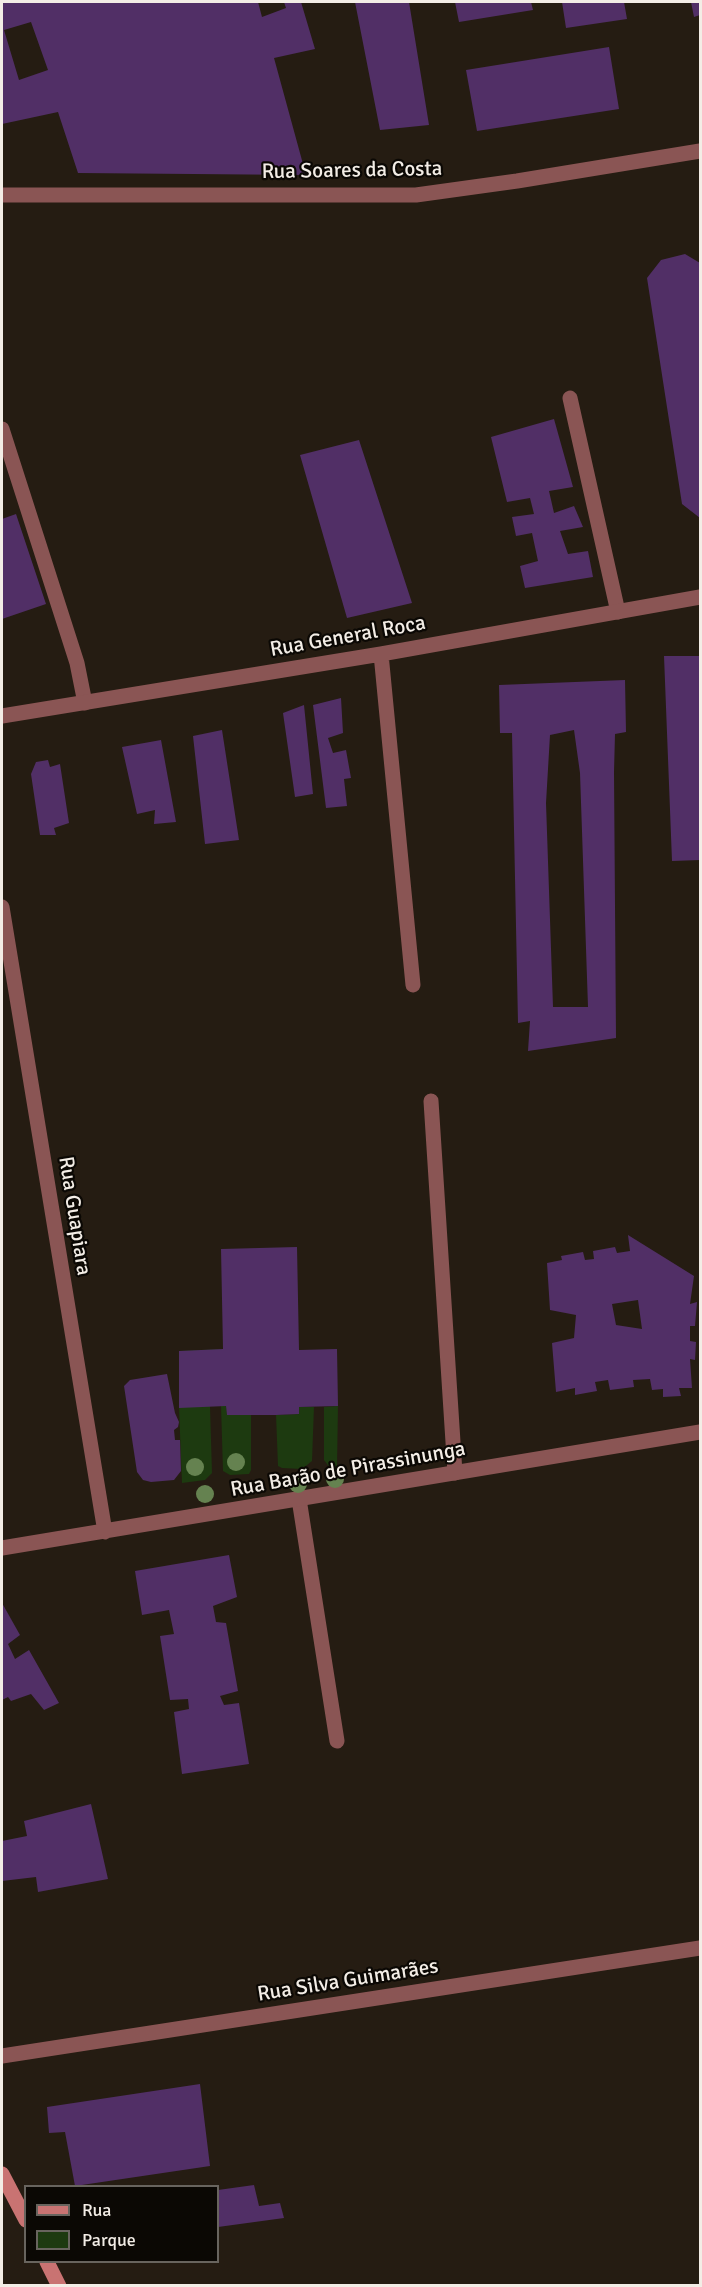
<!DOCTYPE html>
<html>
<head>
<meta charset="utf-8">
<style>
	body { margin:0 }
	#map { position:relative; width:702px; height:2287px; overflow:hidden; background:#251c12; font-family:Signika,sans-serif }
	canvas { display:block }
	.frame { position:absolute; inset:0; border:3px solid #f3ede6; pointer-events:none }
	.legend { position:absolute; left:24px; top:2185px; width:195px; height:78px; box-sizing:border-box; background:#0b0804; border:2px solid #68645e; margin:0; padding:8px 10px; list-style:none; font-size:18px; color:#f3ede6 }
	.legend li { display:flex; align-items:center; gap:12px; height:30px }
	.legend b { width:30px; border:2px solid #68645e }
</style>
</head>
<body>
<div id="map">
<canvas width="702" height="2287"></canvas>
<div class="frame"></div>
<ul class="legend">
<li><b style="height:8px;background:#c97372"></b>Rua</li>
<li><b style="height:16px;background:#1d3a10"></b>Parque</li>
</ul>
</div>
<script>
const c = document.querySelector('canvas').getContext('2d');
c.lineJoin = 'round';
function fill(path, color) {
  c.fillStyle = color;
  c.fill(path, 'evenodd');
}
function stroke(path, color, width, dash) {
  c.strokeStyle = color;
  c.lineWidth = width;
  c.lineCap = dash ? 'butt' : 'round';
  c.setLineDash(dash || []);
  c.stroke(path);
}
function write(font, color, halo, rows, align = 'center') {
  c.font = font + ' Signika,sans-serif';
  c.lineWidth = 4.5;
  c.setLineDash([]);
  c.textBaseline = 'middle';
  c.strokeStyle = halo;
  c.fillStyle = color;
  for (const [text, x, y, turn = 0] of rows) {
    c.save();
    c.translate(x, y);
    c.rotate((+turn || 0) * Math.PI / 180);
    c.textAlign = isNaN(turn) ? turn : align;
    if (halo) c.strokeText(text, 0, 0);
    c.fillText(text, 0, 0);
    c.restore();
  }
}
fill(new Path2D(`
	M223,1349L227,1414H251V1470L249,1474L230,1475L223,1471L221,1406H210L212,1473L205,1480L182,1483L179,1408V1351Z
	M338,1406L337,1468H330L324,1460V1407Z
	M299,1407H314L312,1461L302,1469L282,1468L278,1466L276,1415L299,1414Z`), '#1d3a10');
fill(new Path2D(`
	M2,2H258L262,17L286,8L284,2H301L315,49L274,58L306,175L78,173L58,112L2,124ZM31,22L48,70L19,80L4,30Z
	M355,2H409L429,125L380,130Z
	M455,2H531L533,10L459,22Z
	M562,2H624L627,19L566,28Z
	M691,2H700V15L694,17Z
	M609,47L619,109L477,131L466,70Z
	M685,254L700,263V518L682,504L647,278L661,260Z
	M554,419L573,487L549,491L554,513L574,506L583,527L560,531L568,554L588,551L593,577L525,588L520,566L538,561L532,533L516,536L512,517L534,514L530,498L507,502L491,437Z
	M359,440L412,603L347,618L300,455Z
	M16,514L46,604L2,619V519Z
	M664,656H700V860L672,861Z
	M625,680L626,732L615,734L614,772L616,1038L528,1051L530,1021L518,1023L512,733H500L499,685ZM574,730L580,773L588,1007H553L546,803L550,735Z
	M341,698L343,733L328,738L333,753L346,750L351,778L344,779L347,806L326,808L313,705Z
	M304,705L313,794L295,797L283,713Z
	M222,730L239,840L205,844L193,736Z
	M161,740L176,822L154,824L155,810L137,814L122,747Z
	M48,760L50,767L60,764L69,823L54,828L56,835H40L31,774L36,762Z
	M628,1235L694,1276L690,1304L697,1302L695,1326H690V1341L696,1342L695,1360L690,1359L692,1388H679L681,1396L663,1397V1389L652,1390L650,1379L633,1380L634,1387L610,1390L608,1380L595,1382L597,1391L575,1395V1388L556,1392L552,1343L574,1338L576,1315L550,1310L547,1263L562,1260L561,1256L583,1252L585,1260L594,1259L593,1251L615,1247L617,1253L630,1251ZM638,1300L642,1329L616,1325L612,1304Z
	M297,1247L299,1350L337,1349L338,1406L299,1407V1414L276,1415H227L226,1406L179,1408V1351L223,1349L221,1249Z
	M167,1374L175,1413L179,1422L178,1427L174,1430L175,1440H180L181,1471L174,1480L151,1482L143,1480L137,1472L124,1386L130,1380Z
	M229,1555L237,1597L213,1606L216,1622L226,1623L238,1691L220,1696L224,1705L239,1703L249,1764L182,1774L174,1712L189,1709L188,1699L170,1700L160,1636L174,1634L169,1610L142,1615L135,1571Z
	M2,1603L20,1635L8,1644L15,1659L29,1650L59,1703L44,1710L31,1694L11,1701L8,1697L2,1700Z
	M91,1804L108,1879L38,1892L36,1877L2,1881V1841L27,1836L24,1821Z
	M200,2084L210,2166L75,2186L65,2132L49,2133L47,2107Z
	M254,2185L259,2206L280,2203L284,2218L218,2227V2190Z`), '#512f66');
stroke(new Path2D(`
	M570,398L618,612
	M2,429L77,663L85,703
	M431,1101L455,1473
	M299,1499L337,1741`), '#8a5554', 15);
stroke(new Path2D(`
	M2,195H416L517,181L700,151
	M381,654L413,985
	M2,716L381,654L700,597
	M2,907L105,1532
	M2,1548L700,1432
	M2,2056L700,1948`), '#8a5554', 15);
stroke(new Path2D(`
	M2,2174L26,2220
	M47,2262L59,2286`), '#c97372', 15);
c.fillStyle = '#658250';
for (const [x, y] of [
	[236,1462],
	[195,1467],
	[335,1479],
	[298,1484],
	[205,1494]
]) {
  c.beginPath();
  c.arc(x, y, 9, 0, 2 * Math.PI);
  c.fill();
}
write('21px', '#f3ede6', '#0b0804', [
	["Rua Soares da Costa",352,171,-1],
	["Rua General Roca",348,637,-10],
	["Rua Guapiara",74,1216,81],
	["Rua Barão de Pirassinunga",348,1470,-10],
	["Rua Silva Guimarães",348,1981,-9]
]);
</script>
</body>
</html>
